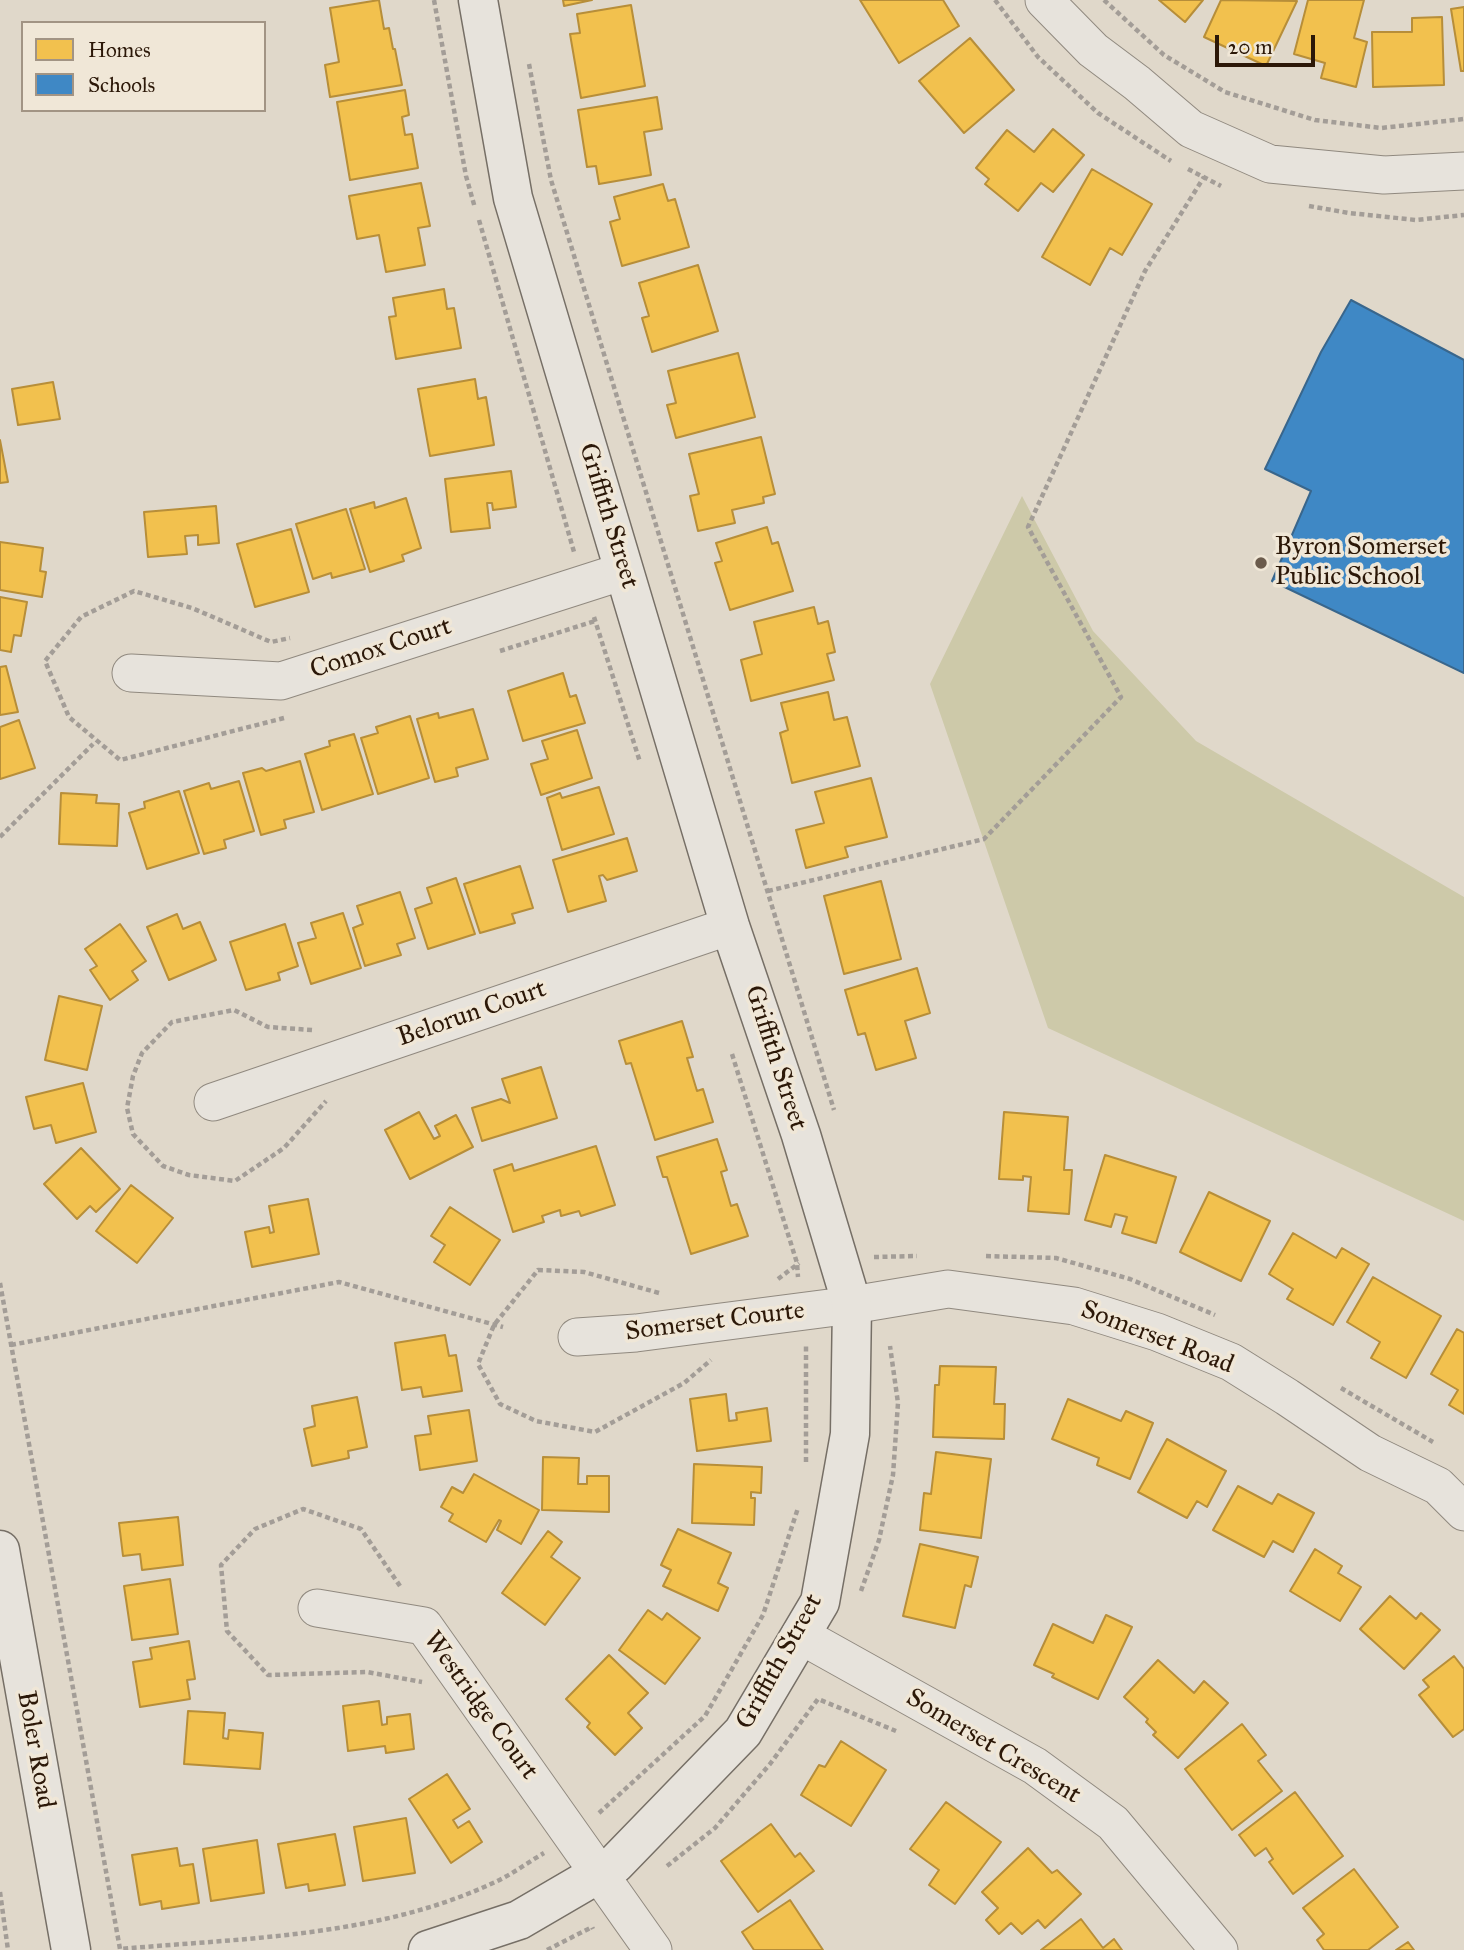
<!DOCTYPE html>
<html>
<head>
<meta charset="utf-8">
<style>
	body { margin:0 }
	#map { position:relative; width:1464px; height:1950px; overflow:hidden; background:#e0d8ca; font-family:"IM FELL Great Primer",serif }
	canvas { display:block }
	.legend { position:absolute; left:21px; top:21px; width:245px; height:91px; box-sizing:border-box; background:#f0e7d7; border:2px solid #a29484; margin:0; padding:9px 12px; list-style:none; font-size:21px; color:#2c1808 }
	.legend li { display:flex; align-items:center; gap:14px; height:35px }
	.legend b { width:35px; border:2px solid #a29484 }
	.scale { position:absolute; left:1215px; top:35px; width:100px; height:32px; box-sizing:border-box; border:4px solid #2c1808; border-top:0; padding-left:9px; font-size:21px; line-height:24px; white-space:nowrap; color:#2c1808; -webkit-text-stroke:5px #f0e7d7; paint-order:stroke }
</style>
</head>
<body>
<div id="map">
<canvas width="1464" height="1950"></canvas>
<ul class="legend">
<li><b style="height:19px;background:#f2c14e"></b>Homes</li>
<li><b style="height:19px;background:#3f88c5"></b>Schools</li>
</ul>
<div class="scale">20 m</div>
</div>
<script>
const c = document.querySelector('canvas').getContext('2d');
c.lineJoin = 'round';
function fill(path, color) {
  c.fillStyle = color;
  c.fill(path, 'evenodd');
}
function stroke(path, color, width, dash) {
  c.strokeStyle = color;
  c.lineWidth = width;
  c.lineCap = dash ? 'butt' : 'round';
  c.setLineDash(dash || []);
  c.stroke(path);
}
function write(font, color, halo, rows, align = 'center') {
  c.font = font + ' "IM FELL Great Primer",serif';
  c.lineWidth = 7;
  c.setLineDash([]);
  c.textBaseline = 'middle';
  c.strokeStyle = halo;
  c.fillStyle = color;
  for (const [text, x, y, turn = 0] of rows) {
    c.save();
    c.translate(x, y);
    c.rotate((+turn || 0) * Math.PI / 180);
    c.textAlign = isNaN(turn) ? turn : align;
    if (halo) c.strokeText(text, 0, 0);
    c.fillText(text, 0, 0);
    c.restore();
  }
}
fill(new Path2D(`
	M1022,496L1093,631L1196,741L1464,897V1221L1048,1028L930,684Z`), '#cdc9a9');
const homes = new Path2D(`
	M379,0L384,29L389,28L393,49H395L402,85L330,97L325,65L339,62L330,8Z
	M563,0H592L564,6Z
	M860,0H943L959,26L899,63Z
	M1159,0H1203L1185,22Z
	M1221,0L1297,1L1266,66L1204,37Z
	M1308,0H1364L1354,38L1367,42L1356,87L1321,78L1325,63L1294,54Z
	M631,5L645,86L581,98L570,34L580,33L577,14Z
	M1464,7V71H1461L1451,9Z
	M1442,17L1444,85L1373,87L1372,32H1412V18Z
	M970,38L1014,90L964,133L919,81Z
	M405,90L409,115L402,117L405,135L412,134L418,168L350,180L337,102Z
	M657,97L662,129L644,132L651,175L599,184L596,166L587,167L578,110Z
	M1053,129L1084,155L1053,192L1041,183L1018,211L985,184L989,179L976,168L1007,130L1034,152Z
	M1092,169L1152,204L1122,255L1110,248L1090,285L1042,257Z
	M421,183L430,226L418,228L425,265L386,272L379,235L357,239L349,196Z
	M663,184L668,201L675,199L689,247L622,266L610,222L620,219L614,197Z
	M698,265L718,331L652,352L642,318L649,316L639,283Z
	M444,289L447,309L454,308L461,348L396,359L389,317L396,316L393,298Z
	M738,353L755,417L676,438L667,405L676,403L668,371Z
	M475,379L478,399L486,397L494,445L430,456L418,389Z
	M53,382L60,419L18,425L12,389Z
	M761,437L775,494L763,497L764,503L732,510L735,523L698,531L690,496L699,494L689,454Z
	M0,440L8,482L0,483Z
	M511,471L516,507L493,510L492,503H487L490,528L451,532L445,479Z
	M406,498L421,548L402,555L404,561L370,572L350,509L374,502L375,508Z
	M216,506L219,543L198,545V535L185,536L187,554L148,557L144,512Z
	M346,509L365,569L332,578L331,573L313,579L296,524Z
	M767,527L772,544L778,542L793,591L730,610L715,563L722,561L716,543Z
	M291,529L309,592L255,607L237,544Z
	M0,542L43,548L40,571L46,572L42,597L0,590Z
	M0,597L27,602L21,636L14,635L11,652L0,650Z
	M814,607L818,624L828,621L835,652L827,654L834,680L751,701L741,660L762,654L754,622Z
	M6,666L18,712L0,715V667Z
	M563,673L570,697L576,695L585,723L523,741L508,691Z
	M828,692L834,720L847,717L860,766L792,783L780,733L788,730L781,703Z
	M473,709L488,759L456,768L458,776L435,782L417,719L438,713L439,718Z
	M410,716L429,778L378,794L361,738L378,733L376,727Z
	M19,720L35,768L0,779V727Z
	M577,730L592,778L541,795L531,764L548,759L542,741Z
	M354,734L373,794L322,810L305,754L330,746L329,741Z
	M300,761L314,812L284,820L286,828L261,835L243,773L262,768L266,771Z
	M871,778L887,837L845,847L848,857L806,868L796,830L824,823L815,792Z
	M239,781L254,831L224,840L226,848L204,854L184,791L209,783L211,789Z
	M599,787L614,834L562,850L547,798L560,793L562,798Z
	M179,791L199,853L147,869L129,813L145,808L144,802Z
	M61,793L97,795L96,803L119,804L117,846L59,844Z
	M627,838L637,871L607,880L603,875L599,876L606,901L568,912L553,860Z
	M520,866L533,908L512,914L515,923L480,933L464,884Z
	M456,878L475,934L428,949L415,909L432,903L427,888Z
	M881,881L901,959L844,974L824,896Z
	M400,892L415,938L397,944L401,955L365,966L353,928L363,924L357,906Z
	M343,913L361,968L311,984L298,943L316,938L311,923Z
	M177,914L183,929L200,922L216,960L169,980L147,927Z
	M120,924L146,961L132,971L138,980L110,1000L90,970L97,966L85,949Z
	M285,924L298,966L278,973L280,980L246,990L230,942Z
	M917,968L930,1013L905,1021L916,1058L876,1070L865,1033L858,1035L845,990Z
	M59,996L102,1006L87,1070L45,1060Z
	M682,1021L693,1057L687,1058L697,1091L703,1089L713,1122L655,1140L631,1063L626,1064L619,1041Z
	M541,1067L557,1118L482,1141L472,1108L501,1099L510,1103L502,1079Z
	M83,1083L96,1132L56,1143L51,1125L34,1129L26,1097Z
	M419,1112L434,1139L440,1136L435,1126L456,1115L473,1147L410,1179L385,1130Z
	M1004,1112L1068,1117L1064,1170H1072L1069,1214L1028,1211L1031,1177L1023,1176V1180L999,1179Z
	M717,1139L727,1170L721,1172L731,1206L737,1204L748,1236L691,1254L667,1177H663L657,1157Z
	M596,1146L615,1205L581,1216L579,1211L561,1216L560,1210L542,1216L544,1222L513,1232L494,1170L512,1164L514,1171Z
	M81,1148L120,1189L96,1212L90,1206L77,1219L44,1184Z
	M1105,1155L1176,1177L1156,1243L1122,1233L1127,1217L1115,1214L1111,1227L1085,1220Z
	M131,1185L173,1218L137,1263L96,1231Z
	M1209,1192L1270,1221L1241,1281L1180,1252Z
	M308,1199L319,1254L252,1267L245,1232L269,1227L270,1233L274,1232L269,1206Z
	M450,1207L500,1240L470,1285L434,1262L445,1245L431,1236Z
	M1293,1233L1336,1258L1342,1248L1369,1264L1333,1325L1287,1299L1293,1289L1269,1274Z
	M1373,1277L1441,1316L1406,1378L1371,1358L1380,1342L1347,1322Z
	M1457,1329L1464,1333V1414L1449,1405L1458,1390L1431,1374Z
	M445,1335L449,1356L456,1355L462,1391L423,1397L421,1387L402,1390L395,1343Z
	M940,1366L996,1367L994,1404H1005L1004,1439L933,1437L935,1385H939Z
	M726,1394L729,1421L737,1420L736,1413L767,1408L771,1441L697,1451L690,1399Z
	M357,1397L367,1447L348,1451L349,1458L312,1466L304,1429L315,1426L312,1406Z
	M1068,1399L1121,1421L1126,1411L1153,1423L1130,1479L1097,1465L1099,1458L1052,1439Z
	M469,1410L477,1461L420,1470L415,1436L431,1434L428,1416Z
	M1167,1439L1226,1471L1207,1507L1197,1501L1187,1518L1138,1492Z
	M936,1452L991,1459L981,1538L920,1530L924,1493L931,1494Z
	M543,1457L579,1458L578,1484H587V1476H609V1512L542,1510Z
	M694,1464L762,1467L761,1493L751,1492V1498H755L754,1525L692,1523Z
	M474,1474L539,1510L521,1544L497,1530L501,1521L499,1520L486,1542L449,1521L453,1514L441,1507L452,1487L463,1493Z
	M1238,1486L1272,1504L1278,1494L1314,1513L1293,1552L1273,1541L1264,1557L1213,1530Z
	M178,1517L183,1565L142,1570L140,1554L123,1556L119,1523Z
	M678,1529L731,1553L718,1583L728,1588L718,1611L663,1586L671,1570L661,1565Z
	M548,1531L562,1542L551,1557L580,1578L545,1625L502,1593Z
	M920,1544L978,1557L971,1587L965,1585L955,1628L903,1616Z
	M1315,1549L1342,1566L1338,1573L1361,1587L1340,1621L1290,1591Z
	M170,1579L178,1634L132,1640L124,1586Z
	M1390,1596L1416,1619L1421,1613L1440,1630L1404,1669L1360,1629Z
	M648,1610L662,1620L667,1613L700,1638L665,1684L619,1650Z
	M1106,1615L1132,1627L1098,1699L1052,1677L1054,1674L1034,1665L1053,1624L1093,1643Z
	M189,1641L195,1679L187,1680L190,1699L140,1707L133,1662L152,1659L150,1648Z
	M609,1655L648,1693L628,1713L642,1728L615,1755L587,1727L590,1723L566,1699Z
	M1454,1656L1464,1669V1729L1453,1737L1419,1695L1429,1687L1423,1680Z
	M1158,1660L1194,1693L1204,1681L1228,1703L1178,1758L1153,1735L1156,1732L1146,1722L1148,1719L1124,1697Z
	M379,1701L382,1725L387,1724V1717L410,1714L414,1749L386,1753L385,1746L348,1751L343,1706Z
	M188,1711L225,1713L223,1738L228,1739L229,1730L263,1733L260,1769L184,1764Z
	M1242,1724L1266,1755L1258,1761L1282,1791L1232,1830L1185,1769Z
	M841,1741L886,1770L851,1826L801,1795L819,1765L825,1767Z
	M447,1774L470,1809L453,1820L458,1828L469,1821L482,1842L451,1863L409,1799Z
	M1295,1792L1343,1856L1293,1894L1269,1862L1273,1859L1266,1848L1255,1856L1239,1835Z
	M946,1802L1001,1842L955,1904L929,1885L939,1870L910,1849Z
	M406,1818L415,1873L363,1881L354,1827Z
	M771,1824L795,1857L800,1853L814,1871L758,1912L721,1861Z
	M335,1834L345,1885L309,1891L308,1884L286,1888L278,1844Z
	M257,1840L264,1893L211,1901L203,1849Z
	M177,1848L180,1866L193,1864L199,1903L162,1909L161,1901L140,1905L132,1855Z
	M1028,1848L1052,1873L1057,1870L1081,1894L1045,1928L1038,1920L1022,1934L1011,1923L999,1934L986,1920L998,1908L982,1892Z
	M1354,1869L1398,1927L1368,1950H1324L1317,1940L1324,1934L1303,1908Z
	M790,1900L823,1950H754L742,1932Z
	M1081,1919L1103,1948L1114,1939L1122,1950H1041Z
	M1408,1942L1414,1950H1396Z`);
fill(homes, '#f2c14e');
stroke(homes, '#b78e39', 2);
const schools = new Path2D(`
	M1351,300L1464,360V673L1272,581L1311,491L1265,469L1321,352Z`);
fill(schools, '#3f88c5');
stroke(schools, '#39668c', 2);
const street = new Path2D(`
	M1044,0L1093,50L1137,83L1191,129L1270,164L1384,175L1464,171
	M131,673L281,681L624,571
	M213,1102L730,926
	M577,1337L636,1333L852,1305L948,1289L1074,1306L1157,1332L1231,1362L1287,1397L1370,1453L1438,1486L1464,1512
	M317,1608L424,1626L653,1950
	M800,1635L1035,1766L1113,1823L1219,1950`);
const secondary = new Path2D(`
	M0,1550L71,1950
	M428,1950L519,1920L615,1864L743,1732L820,1602L850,1434L852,1305L801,1135L730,926L513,198L478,0`);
stroke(street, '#90897f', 39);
stroke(secondary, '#766f66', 41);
stroke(new Path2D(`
	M434,0L466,176L475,208
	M995,0L1038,57L1098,113L1171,161
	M1104,0L1164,55L1225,92L1315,120L1381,128L1464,119
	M529,64L551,180L834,1110
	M1188,169L1221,186
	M1309,206L1349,213L1416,220L1464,215
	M479,220L574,552
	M594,617L640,762
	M500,651L595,621
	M284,718L120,760L69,717L45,661L81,617L134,591L192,608L271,642L290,638
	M0,837L93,744
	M768,891L984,839L1121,697L1028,527L1145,271L1204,177
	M312,1030L268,1027L234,1010L172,1022L142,1053L133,1076L127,1108L133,1134L163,1166L189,1175L235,1181L284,1148L326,1101
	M732,1054L797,1263L798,1277
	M986,1256L1056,1258L1130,1279L1215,1315
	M874,1257L917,1256
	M778,1279L799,1263
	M0,1283L120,1949C245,1938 377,1937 493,1883C511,1875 527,1863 544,1853
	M659,1293L584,1272L538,1270L494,1325L478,1364L500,1404L536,1421L595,1432L684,1383L711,1360
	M11,1345L339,1282L503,1327
	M1341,1388L1433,1442
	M806,1462V1345
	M400,1586L361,1529L303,1509L255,1529L221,1565L227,1631L268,1675L367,1672L422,1682
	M861,1591L879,1540L893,1475L898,1403L890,1346
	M599,1813L705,1716L763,1615L798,1508
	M667,1866L715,1828L770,1764L818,1699L896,1731
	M0,1892L8,1950
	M547,1950L592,1927L593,1929`), '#a39d97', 4.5, [5, 3.5]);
stroke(street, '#e7e3dc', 37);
stroke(secondary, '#e7e3dc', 38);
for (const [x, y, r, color] of [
	[1261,563,7,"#6b5b4c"]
]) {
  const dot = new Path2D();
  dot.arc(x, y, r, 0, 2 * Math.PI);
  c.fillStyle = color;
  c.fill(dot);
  stroke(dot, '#f0e7d7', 2.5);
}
write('26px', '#2c1808', '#f0e7d7', [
	["Griffith Street",608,516,73],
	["Comox Court",381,649,-18],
	["Belorun Court",472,1014,-19],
	["Griffith Street",775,1058,72],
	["Somerset Courte",715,1322,-7],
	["Somerset Road",1157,1338,21],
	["Griffith Street",780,1662,-61],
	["Westridge Court",480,1706,54],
	["Somerset Crescent",993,1747,31],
	["Boler Road",35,1750,80]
]);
write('26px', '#2c1808', '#f0e7d7', [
	["Byron Somerset",1275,548],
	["Public School",1275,578]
], 'left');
</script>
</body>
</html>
